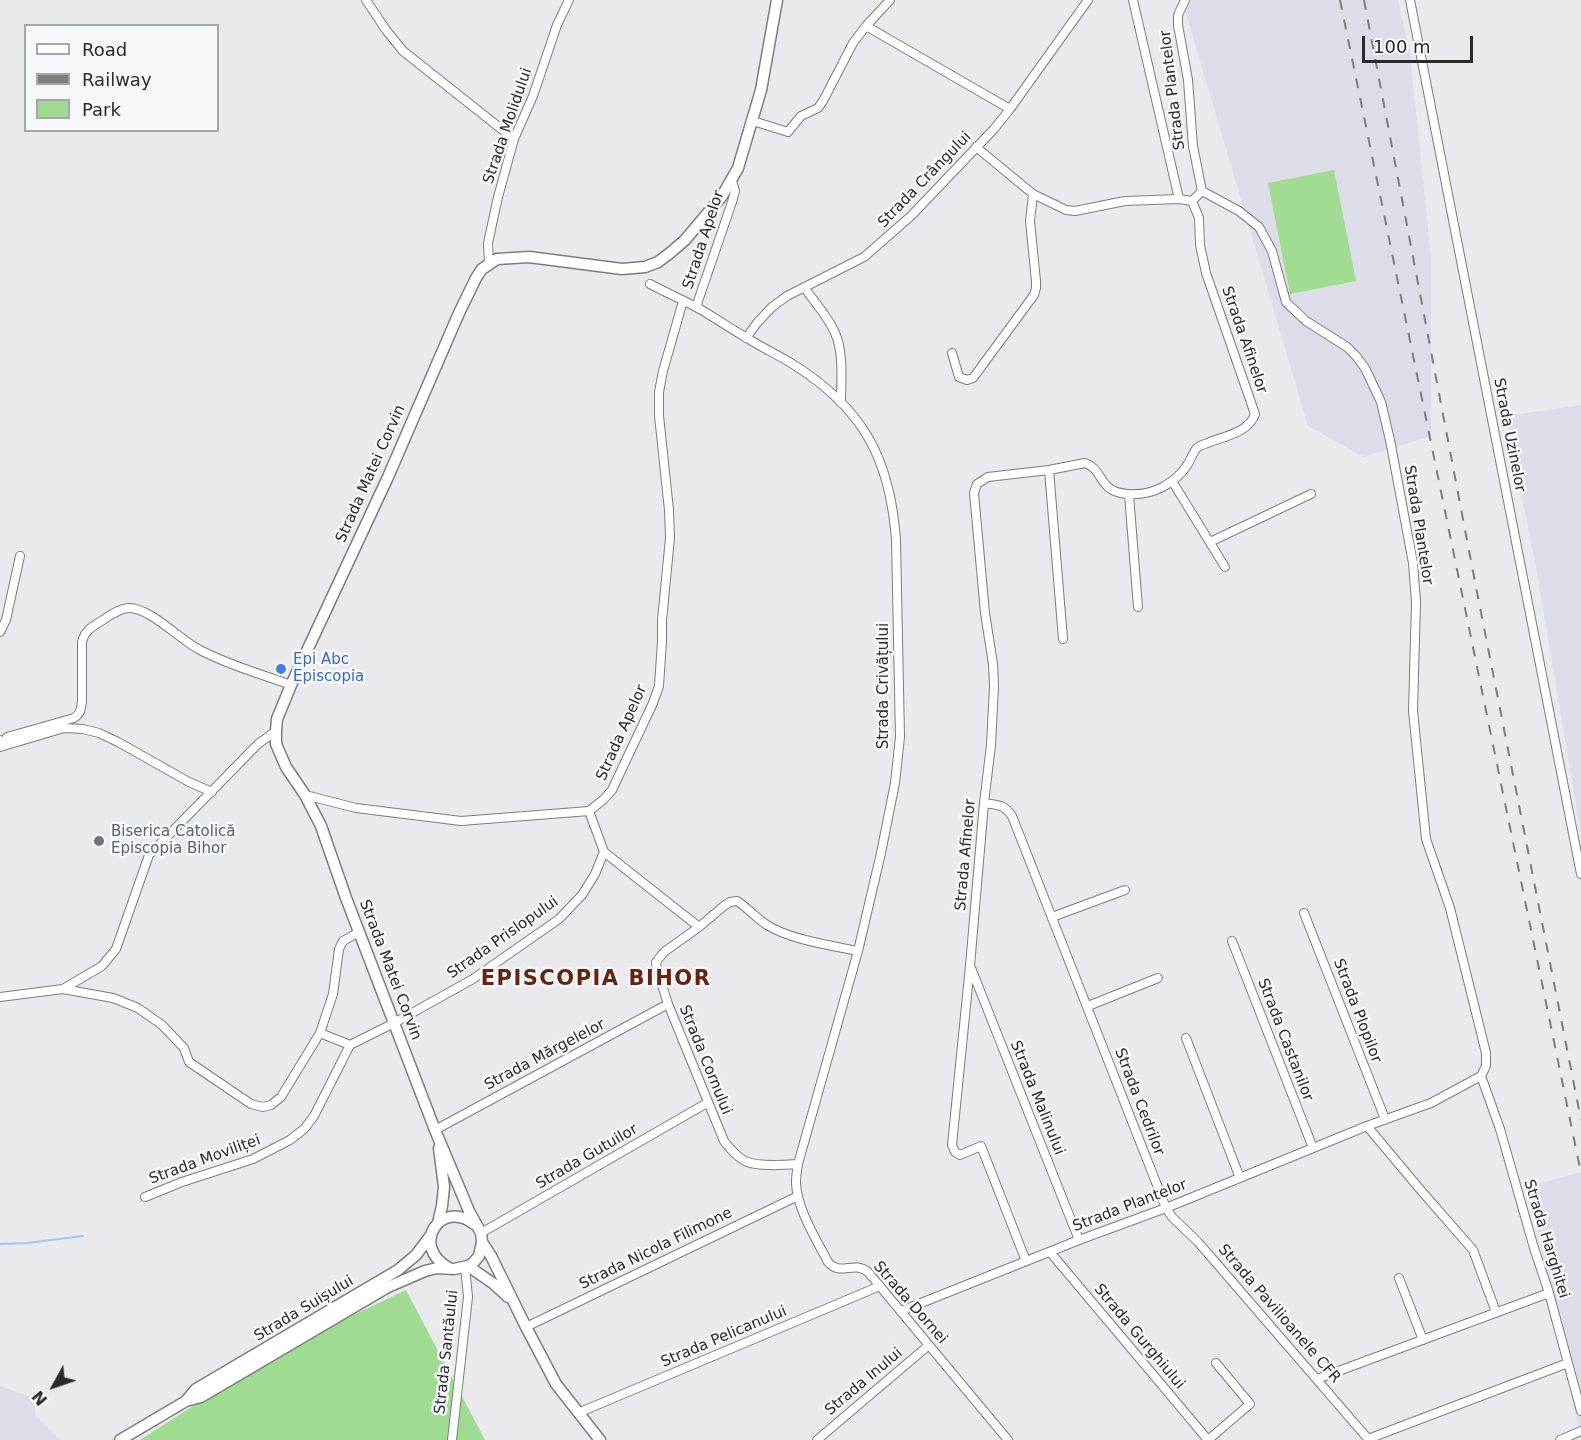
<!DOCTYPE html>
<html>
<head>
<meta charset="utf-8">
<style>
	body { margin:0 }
	#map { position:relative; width:1581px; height:1440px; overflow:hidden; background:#eaeaee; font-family:"DejaVu Sans",sans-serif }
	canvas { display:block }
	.legend { position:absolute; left:24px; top:24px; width:195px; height:108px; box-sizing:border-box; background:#f7f8fb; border:2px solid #a5a6a8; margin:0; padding:8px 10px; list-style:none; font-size:18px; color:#2a2a2b }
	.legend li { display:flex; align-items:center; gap:12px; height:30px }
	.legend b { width:30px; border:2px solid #a5a6a8 }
	.north { position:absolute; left:24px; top:1356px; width:60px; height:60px; -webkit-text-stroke:4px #f7f8fb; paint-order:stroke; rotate:230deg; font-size:16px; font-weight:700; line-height:24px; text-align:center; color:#2a2a2b }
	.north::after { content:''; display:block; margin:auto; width:21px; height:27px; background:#2a2a2b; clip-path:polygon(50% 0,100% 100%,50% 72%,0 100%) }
	.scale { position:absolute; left:1362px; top:36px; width:111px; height:27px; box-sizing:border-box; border:3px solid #2a2a2b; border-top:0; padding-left:8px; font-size:18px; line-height:21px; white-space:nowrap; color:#2a2a2b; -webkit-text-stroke:4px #f7f8fb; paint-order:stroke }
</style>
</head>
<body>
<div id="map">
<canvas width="1581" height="1440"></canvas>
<ul class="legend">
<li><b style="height:8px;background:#fff"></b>Road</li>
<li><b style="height:8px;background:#7e7e80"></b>Railway</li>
<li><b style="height:16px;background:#9fdc91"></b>Park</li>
</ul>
<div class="north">N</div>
<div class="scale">100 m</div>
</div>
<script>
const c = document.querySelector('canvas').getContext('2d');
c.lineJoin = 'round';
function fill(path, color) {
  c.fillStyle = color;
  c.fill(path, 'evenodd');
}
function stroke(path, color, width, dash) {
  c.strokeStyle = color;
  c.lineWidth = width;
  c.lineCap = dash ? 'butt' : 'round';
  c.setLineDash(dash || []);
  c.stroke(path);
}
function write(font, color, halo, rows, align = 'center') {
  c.font = font + ' "DejaVu Sans",sans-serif';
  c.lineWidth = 5;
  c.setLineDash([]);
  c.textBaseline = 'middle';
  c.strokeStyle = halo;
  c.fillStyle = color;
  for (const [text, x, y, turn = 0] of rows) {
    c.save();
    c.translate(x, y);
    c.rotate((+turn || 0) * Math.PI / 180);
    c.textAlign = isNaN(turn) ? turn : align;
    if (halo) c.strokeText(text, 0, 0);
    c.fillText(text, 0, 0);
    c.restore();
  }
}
fill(new Path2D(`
	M1182,0H1398L1410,54L1431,256V436L1364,457L1308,426Z
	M1581,405V834L1535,562L1506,416Z
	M1581,1172V1440L1528,1186Z
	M0,1386L34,1398L35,1415L60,1440H0Z`), '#dcdde8');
fill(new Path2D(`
	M1334,170L1356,281L1290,294L1268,183Z
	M406,1290L485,1440H140L207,1397L305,1338Z`), '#9fdc91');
stroke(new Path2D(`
	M0,1244L27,1243L83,1236`), '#a3c5f3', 2);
const minor = new Path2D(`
	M366,0L386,30L403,51L514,139
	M1133,0L1179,199
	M1410,0L1581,874
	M866,26L1010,109
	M753,121L788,132L801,116L818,108L823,101L853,43L866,26L890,0
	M976,147L1033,194L1066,210L1075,211L1125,201L1179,199L1192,201L1202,191
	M489,264L488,243L498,197L514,139L533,96L557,25L569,0
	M650,284C665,292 681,299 696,307C713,316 729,328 747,338C761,347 776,354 791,363C862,407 890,457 896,540L900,737L895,783L881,853L858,951L798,1164C797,1170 796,1177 796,1183C797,1209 816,1239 828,1262C841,1277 853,1260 868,1272L1008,1440
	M804,287C814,302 828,316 835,333C844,352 841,382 841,403
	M696,307L732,202L735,191L732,181
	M746,338L757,323L772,307L787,296L864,257L911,216L994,129L1010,109L1088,0
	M952,353L959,377L967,380L973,378L1034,295L1036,288V281L1030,221L1033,194
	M1049,470L1063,639
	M1172,481L1225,567
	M1129,495L1138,607
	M1210,542L1311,494
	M0,632L6,620L20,556
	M0,740L8,744L7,737L74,718C81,713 81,709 82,701V642C85,630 93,626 103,620C110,615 120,609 128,608C150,607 181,641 200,650C228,665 261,674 291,685
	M0,747L64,728L83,729L99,733L118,742L189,782L212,792
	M305,795L356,808L461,821L589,811L603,800L612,790L653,703L659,686L662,641V620L670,538L669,510L659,416V392L663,371L683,301
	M984,803C997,805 1004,804 1012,816L1166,1208L1172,1217L1198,1242L1369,1440
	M604,852L699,927
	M1304,913L1385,1119
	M1052,917L1125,890
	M1232,941L1313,1148
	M971,968L1079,1240
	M63,989L102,966L116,949L149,855L258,744L276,731
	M0,997L63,989L113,998L138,1008L162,1025L184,1048L189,1062L251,1104L263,1107L271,1105L281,1097L320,1033L333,994L339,949L343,941L359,932
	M1088,1006L1158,978
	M320,1033L350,1045
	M1186,1038L1240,1178
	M1481,1076L1500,1129L1534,1248L1549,1293L1581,1411
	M1367,1126L1418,1187L1473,1250L1496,1312
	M435,1130L668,1004
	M798,1164C784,1165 758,1167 745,1161C736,1156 730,1149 724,1141L668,1004L657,969L656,962L664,952L699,927L725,905L730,902L737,901C748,908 756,918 767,925C788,939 833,946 858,951
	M145,1197L182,1182L253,1159L290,1140L304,1129L314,1116L350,1045L394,1023L473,979L559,919L582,895L595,874L604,852L589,811
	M481,1233L707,1103
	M1050,1252L1208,1440
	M1026,1261L981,1146L960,1155L955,1152L952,1145L970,966L984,803L991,745L994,686L993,664L985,613L974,493L977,484L988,477L1049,470L1085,463C1105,470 1097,492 1128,494C1152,496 1175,484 1188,464C1191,459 1193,452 1197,448C1200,445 1206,444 1210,442C1226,436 1249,432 1255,414L1206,273L1200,245L1199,218L1192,201
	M1399,1278L1423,1340
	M901,1311L1079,1240L1166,1208L1367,1126L1431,1103L1481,1076L1486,1066V1053L1450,908L1426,839L1413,711L1416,602L1413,563L1390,440L1381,402L1365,368L1356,356L1347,347L1306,321L1286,302L1272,251L1259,227L1239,211L1202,191L1193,146L1188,80L1178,25V15L1185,0
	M526,1327L798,1196
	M1317,1379L1549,1293
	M578,1413L880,1286
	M1368,1439L1568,1363
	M452,1440L468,1297L465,1267
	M817,1440L929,1345
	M1208,1440L1250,1404L1216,1363
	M1560,1440L1581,1431`);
const major = new Path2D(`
	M438,1223L442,1206L444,1187L439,1148
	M482,1242L491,1256L526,1327L556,1384L600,1440
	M468,1266L494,1284L508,1297
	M449,1268C409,1246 441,1198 474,1224
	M186,1401L196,1389L398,1270L416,1255L431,1235
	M120,1440L186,1401L201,1397L388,1287L425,1271L437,1268L454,1269L468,1266L473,1263L479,1256L482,1242L481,1233L469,1211L435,1130L346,898L321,826L305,795L286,767L276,744V731L277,719L291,685L388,477L459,313L476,278L482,269L497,259L529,257L622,269L645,267L658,262L670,253L685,240L722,196L738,168L761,90L777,0`);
stroke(minor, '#7c7d80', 10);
stroke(major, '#7c7d80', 13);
stroke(minor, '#fff', 8);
stroke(major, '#fff', 10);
stroke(new Path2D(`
	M1340,0L1581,1173
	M1364,0L1475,582L1581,1120`), '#7e7e80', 2, [10, 10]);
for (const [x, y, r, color] of [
	[281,669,6,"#3f7fe0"],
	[99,841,6,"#6b7280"]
]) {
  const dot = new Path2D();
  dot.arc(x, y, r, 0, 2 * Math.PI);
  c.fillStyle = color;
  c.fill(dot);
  stroke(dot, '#f7f8fb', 2);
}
write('15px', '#2a2a2b', '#f7f8fb', [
	["Strada Plantelor",1173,90,-97],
	["Strada Molidului",508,126,-71],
	["Strada Crângului",925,180,-46],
	["Strada Apelor",704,240,-72],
	["Strada Afinelor",1244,340,71],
	["Strada Uzinelor",1509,435,79],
	["Strada Matei Corvin",371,474,-66],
	["Strada Plantelor",1418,525,81],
	["Strada Crivățului",884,686,-90],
	["Strada Apelor",622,733,-66],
	["Strada Afinelor",966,855,-85],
	["Strada Prislopului",503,938,-35],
	["Strada Matei Corvin",390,970,69],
	["Strada Plopilor",1357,1011,69],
	["Strada Castanilor",1285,1040,69],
	["Strada Mărgelelor",545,1055,-28],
	["Strada Cornului",705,1060,68],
	["Strada Malinului",1037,1098,68],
	["Strada Cedrilor",1139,1102,69],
	["Strada Gutuilor",587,1157,-30],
	["Strada Moviliței",205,1160,-20],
	["Strada Plantelor",1130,1206,-21],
	["Strada Harghitei",1546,1239,73],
	["Strada Nicola Filimone",656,1249,-26],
	["Strada Dornei",910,1303,49],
	["Strada Suișului",304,1309,-31],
	["Strada Pavilioanele CFR",1279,1314,49],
	["Strada Pelicanului",724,1337,-23],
	["Strada Gurghiului",1139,1337,50],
	["Strada Santăului",447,1352,-84],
	["Strada Inului",864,1382,-40]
]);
write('15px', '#366cbe', '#f7f8fb', [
	["Epi Abc",293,660],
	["Episcopia",293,677]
], 'left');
write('15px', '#5b616d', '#f7f8fb', [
	["Biserica Catolică",111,832],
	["Episcopia Bihor",111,849]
], 'left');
c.letterSpacing = '1.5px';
write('bold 21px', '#65240e', '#f7f8fb', [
	["EPISCOPIA BIHOR",596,980]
]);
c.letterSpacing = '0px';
</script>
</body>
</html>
